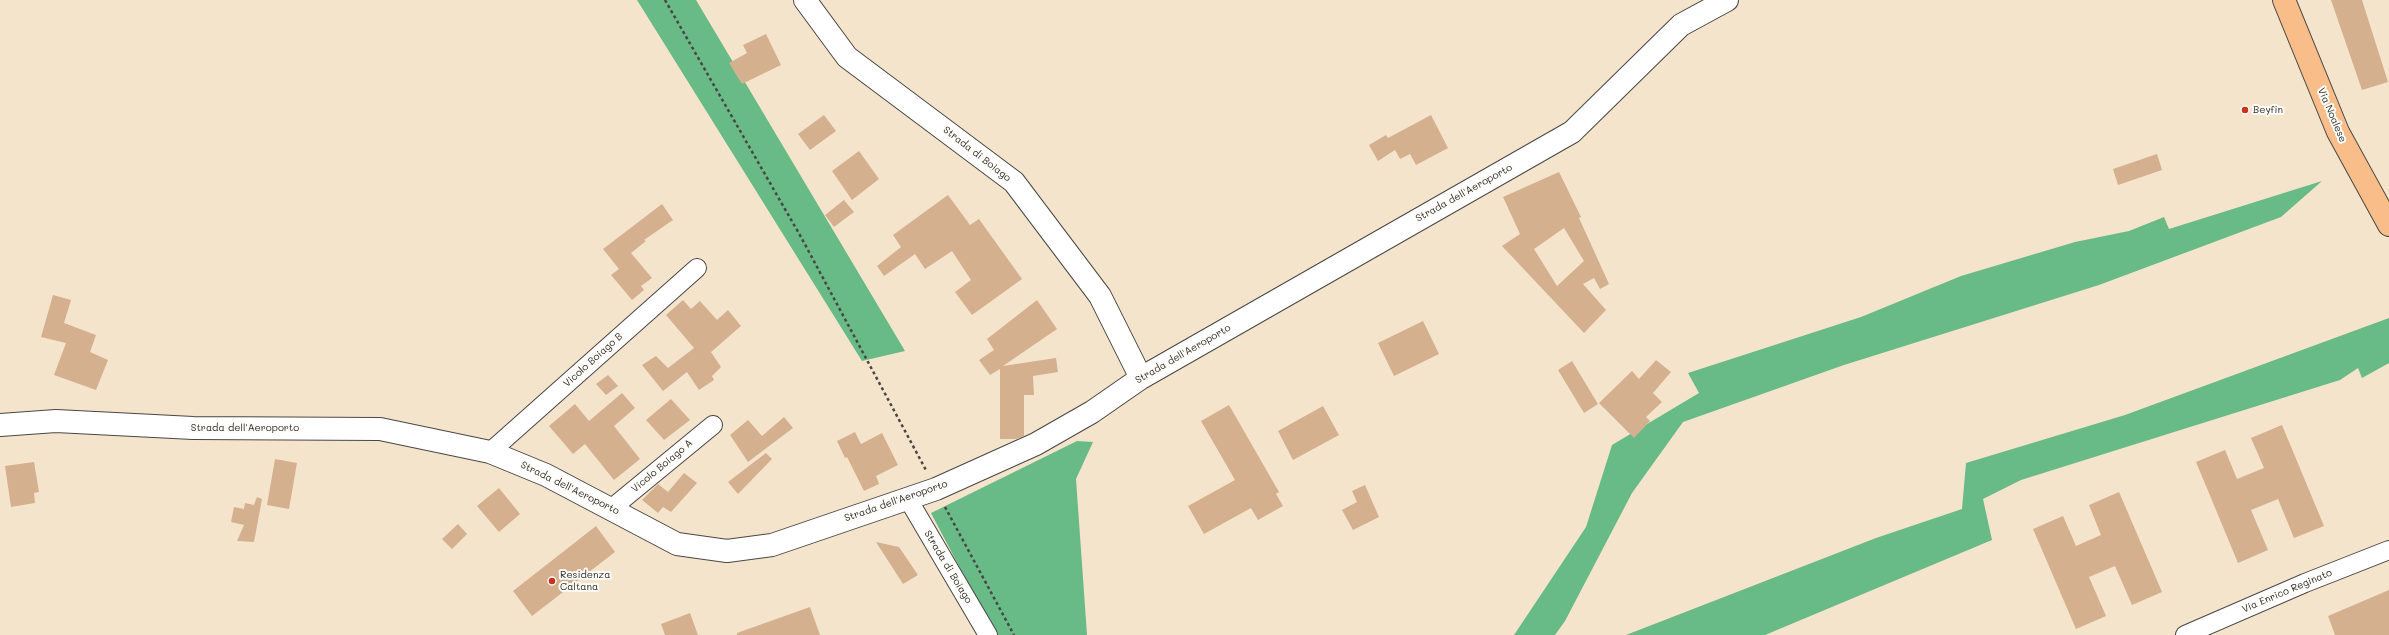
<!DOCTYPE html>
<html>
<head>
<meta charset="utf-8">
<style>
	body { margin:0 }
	canvas { display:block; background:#f5e4cc }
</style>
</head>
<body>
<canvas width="2389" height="635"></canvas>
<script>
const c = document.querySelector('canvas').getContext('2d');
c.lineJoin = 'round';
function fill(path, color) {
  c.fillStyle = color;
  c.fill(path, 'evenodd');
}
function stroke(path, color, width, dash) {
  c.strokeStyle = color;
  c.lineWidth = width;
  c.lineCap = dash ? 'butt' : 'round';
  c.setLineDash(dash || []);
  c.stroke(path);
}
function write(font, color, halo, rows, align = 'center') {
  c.font = font + ' Mali,sans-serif';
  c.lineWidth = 4;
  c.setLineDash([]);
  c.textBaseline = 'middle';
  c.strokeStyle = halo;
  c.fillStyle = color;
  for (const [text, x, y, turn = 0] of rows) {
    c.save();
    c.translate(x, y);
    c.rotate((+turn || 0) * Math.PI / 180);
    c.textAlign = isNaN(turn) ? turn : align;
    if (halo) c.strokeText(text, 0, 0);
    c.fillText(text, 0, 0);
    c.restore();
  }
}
fill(new Path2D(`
	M637,0H696L905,351L862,361Z
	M2322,181L2281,217L2099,285L1844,365L1683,422L1632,493L1565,621L1555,635H1514L1586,527L1612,445L1699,393L1688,373L1861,317L1961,276L2075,242L2129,231L2164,217L2169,229Z
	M2389,318V363L2362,378L2358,368L2340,380L2021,480L1983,499L1992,540L1765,635H1626L1876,538L1962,509L1966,463L2125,415Z
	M1077,441L1093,442L1076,479L1087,635H995L931,513Z`), '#68ba86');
fill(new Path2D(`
	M2331,0H2362L2388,82L2362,90Z
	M766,34L781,65L742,84L729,63L747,53L743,45Z
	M824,115L836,131L810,150L798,134Z
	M1431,115L1448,148L1416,165L1410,154L1400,159L1395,150L1378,161L1369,145L1386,135L1388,138Z
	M859,151L879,179L852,200L832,171Z
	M2157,154L2162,170L2118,185L2113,169Z
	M1559,172L1581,217L1579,218L1609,284L1600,289L1594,278L1583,284L1606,310L1584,333L1502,246L1520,234L1503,197ZM1564,228L1584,261L1557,286L1534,249Z
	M948,195L970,225L979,219L1022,279L972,315L955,292L971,280L952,251L925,269L915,254L884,276L877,266L901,247L893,235Z
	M844,200L854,212L834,227L825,215Z
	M662,204L673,220L644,240L646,241L631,253L652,278L641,286L644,290L632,300L611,275L619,269L603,249Z
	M53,295L71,300L64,323L96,335L90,352L108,360L96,390L54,375L66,343L41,337Z
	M683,300L691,309L700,301L717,320L728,310L741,326L711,352L721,367L712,376L714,380L699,390L687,372L663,391L642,365L656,356L668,368L694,348L666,315Z
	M1037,300L1057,329L1003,366L1056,358L1058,372L1033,376L1034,395H1024V436L1016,439H1000V369L990,375L979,360L994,350L987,339Z
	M1423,321L1439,354L1394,376L1378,343Z
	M1656,360L1671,372L1653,393L1662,402L1646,417L1650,421L1634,438L1599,403L1632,371L1639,379Z
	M1572,361L1598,404L1584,413L1558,370Z
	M608,375L618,386L606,395L596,384Z
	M622,393L635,408L614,426L640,459L614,480L585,444L573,454L549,426L575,404L589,421Z
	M671,399L690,420L664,440L646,420Z
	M1229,405L1279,492L1276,494L1283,506L1258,520L1251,508L1204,534L1188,506L1235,480L1201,421Z
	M1323,406L1339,435L1293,460L1278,431Z
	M784,417L793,428L748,462L730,435L748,420L762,436Z
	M2282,425L2324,526L2294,538L2278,499L2251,510L2268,550L2238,563L2196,462L2225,450L2237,479L2264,468L2251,438Z
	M855,432L861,444L882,433L898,465L876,476L879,484L864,491L847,457L845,458L837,441Z
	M766,453L772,459L738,494L728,482Z
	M275,459L297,463L289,509L267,505Z
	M34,462L39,492L34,493L35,503L11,507L5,466Z
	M684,473L697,483L671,512L663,507L658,513L642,500L658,484L668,492Z
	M1365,485L1379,517L1353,530L1342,510L1357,502L1352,491Z
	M499,488L520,514L499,532L477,506Z
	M2119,492L2162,592L2132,605L2115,566L2089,577L2106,616L2076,629L2033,529L2063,516L2076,546L2101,535L2089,505Z
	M257,497L262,499L254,542L237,541L244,525L231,522L234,507L244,509L245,503L254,505Z
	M458,524L467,534L452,549L442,539Z
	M596,526L615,552L532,616L513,591Z
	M876,542L899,547L918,575L903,584Z
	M2389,590V635H2335L2328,616Z
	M810,607L820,635H737V633Z
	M690,613L698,635H665L661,624Z`), '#d4b08e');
const minor = new Path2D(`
	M490,452L697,268
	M908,499L988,635
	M612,508L713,425
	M2185,635L2305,583L2389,550`);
const tertiary = new Path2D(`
	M805,0L847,57L1014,182L1100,296L1141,378
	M0,425L56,421L193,428L380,429L490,452L546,475L677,544L727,551L772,545L936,489L1036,444L1092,412L1141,378L1572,132L1681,25L1727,0`);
const primary = new Path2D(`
	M2284,0L2338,132L2389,225`);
stroke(minor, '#494743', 20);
stroke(tertiary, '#494743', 24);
stroke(primary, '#494743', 24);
stroke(new Path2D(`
	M665,0L801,237L927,472
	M945,507L1014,635`), '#494743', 2.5, [3, 3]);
stroke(minor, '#fff', 18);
stroke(tertiary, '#fff', 22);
stroke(primary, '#f8bd89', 22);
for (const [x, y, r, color] of [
	[2245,110,4,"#c8321e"],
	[552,581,4,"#c8321e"]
]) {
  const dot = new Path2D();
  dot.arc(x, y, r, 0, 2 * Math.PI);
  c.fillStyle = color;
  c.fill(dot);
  stroke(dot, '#fdfcf7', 1.5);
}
write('10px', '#2b2b2b', '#fdfcf7', [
	["Beyfin",2253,110],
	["Residenza",560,575],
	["Caltana",560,587]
], 'left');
write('10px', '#2b2b2b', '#fdfcf7', [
	["Via Noalese",2332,115,67],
	["Strada di Boiago",977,154,38],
	["Strada dell'Aeroporto",1464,193,-29],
	["Strada dell'Aeroporto",1183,354,-30],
	["Vicolo Boiago B",593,360,-42],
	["Strada dell'Aeroporto",245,428],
	["Vicolo Boiago A",662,466,-40],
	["Strada dell'Aeroporto",570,488,26],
	["Strada dell'Aeroporto",896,501,-19],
	["Strada di Boiago",948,567,59],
	["Via Enrico Reginato",2287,591,-23]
]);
</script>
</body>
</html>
